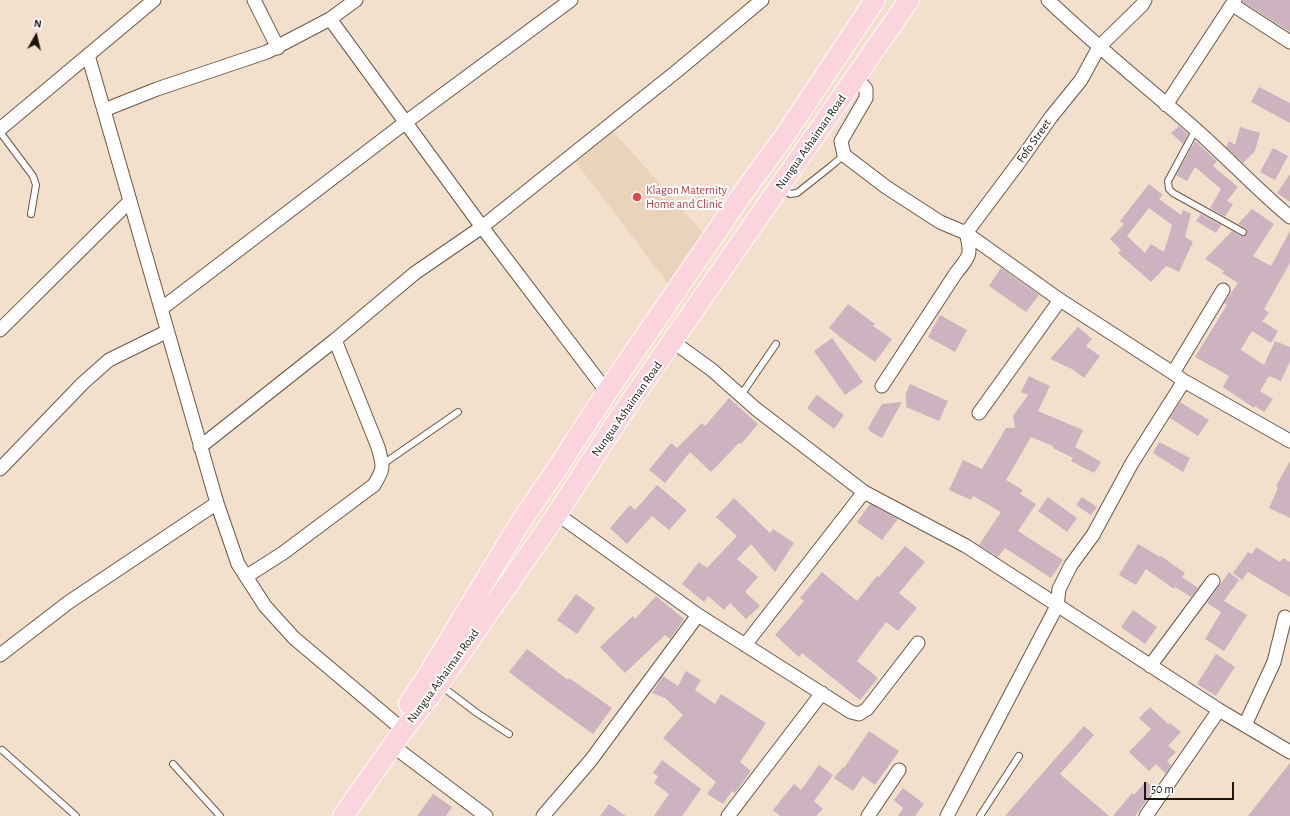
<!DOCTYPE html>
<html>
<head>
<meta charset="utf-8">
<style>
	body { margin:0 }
	#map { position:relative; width:1290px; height:816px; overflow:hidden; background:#f2dfcc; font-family:"Alegreya Sans",sans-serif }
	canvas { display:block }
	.north { position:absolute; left:16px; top:16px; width:40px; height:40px; -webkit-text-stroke:3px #fff; paint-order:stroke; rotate:8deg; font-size:11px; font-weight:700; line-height:16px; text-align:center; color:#1d1610 }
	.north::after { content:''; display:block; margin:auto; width:14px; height:18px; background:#1d1610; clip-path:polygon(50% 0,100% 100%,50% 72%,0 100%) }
	.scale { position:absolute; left:1144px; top:782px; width:90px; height:18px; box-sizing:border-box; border:2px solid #1d1610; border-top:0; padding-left:5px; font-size:12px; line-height:14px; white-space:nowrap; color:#1d1610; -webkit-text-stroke:3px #fff; paint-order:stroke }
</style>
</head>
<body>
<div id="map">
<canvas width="1290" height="816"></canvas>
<div class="north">N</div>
<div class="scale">50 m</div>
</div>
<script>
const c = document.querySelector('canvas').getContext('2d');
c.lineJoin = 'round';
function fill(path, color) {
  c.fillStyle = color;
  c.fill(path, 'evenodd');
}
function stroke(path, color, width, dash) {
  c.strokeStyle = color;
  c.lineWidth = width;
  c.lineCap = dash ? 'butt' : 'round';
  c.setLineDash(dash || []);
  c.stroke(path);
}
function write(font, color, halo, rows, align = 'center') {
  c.font = font + ' "Alegreya Sans",sans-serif';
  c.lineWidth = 4;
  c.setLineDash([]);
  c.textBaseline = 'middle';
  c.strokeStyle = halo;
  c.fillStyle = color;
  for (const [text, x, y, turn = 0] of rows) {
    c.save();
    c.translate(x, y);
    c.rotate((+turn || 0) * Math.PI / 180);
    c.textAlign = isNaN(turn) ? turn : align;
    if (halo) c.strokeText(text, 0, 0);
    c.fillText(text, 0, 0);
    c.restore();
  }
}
fill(new Path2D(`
	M612,130L705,235L671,287L574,160Z`), '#ebd2bb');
fill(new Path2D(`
	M1243,0H1290V32L1243,2Z
	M1259,87L1290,103V123L1251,102Z
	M1179,126L1188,134L1183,144L1171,133Z
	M1240,127L1260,133L1255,151L1243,163L1226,147L1229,141L1235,145Z
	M1195,141L1217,161L1213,166L1238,187L1227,201L1233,204L1225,217L1210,208L1221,189L1195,167L1187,181L1176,175Z
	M1273,148L1288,156L1275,180L1260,172Z
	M1290,174V202L1277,193Z
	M1149,184L1163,195L1159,199L1181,215L1183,210L1191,214L1185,237L1193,242L1179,272L1166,266L1151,282L1118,253L1121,250L1110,239L1124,224L1120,221ZM1149,208L1172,225L1164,252L1151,244L1145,253L1127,236Z
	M1252,209L1274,224L1253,256L1271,266L1290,231V263L1264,309L1269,313L1262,321L1278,331L1271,343L1252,331L1241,349V350L1264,365L1275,341L1290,347V361L1281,381L1269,376L1260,391L1273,399L1264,412L1255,406L1254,408L1223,387L1229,376L1195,357L1227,305L1224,303L1238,283L1222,273L1224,271L1205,259L1232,231L1241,236L1247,234V229L1238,224Z
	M1201,214L1221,225L1216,233L1196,221Z
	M1001,268L1039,295L1026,312L989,286Z
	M848,304L875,324L873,326L892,339L875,362L837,335H838L829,328Z
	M940,315L967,330L955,352L928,337Z
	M1078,327L1092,339L1086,346L1100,356L1084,378L1072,369L1050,359Z
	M832,338L863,382L845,395L814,351Z
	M1029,376L1050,386L1038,411L1083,430L1075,447L1101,462L1094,473L1071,461L1073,458L1053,448V446L1031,437L1006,480L1023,490L1020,494L1036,504L1018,531L1063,560L1051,578L1005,548L998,557L979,545L1001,512L973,496L971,500L949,490L963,460L982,469L1006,428H1015L1013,416L1028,395L1021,392Z
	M910,384L948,401L939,421L906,407V393Z
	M817,395L844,415L834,429L807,408Z
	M729,398L758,424L741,444L739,443L711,472L690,452L665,483L649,470L671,443L677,448L702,423L705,426Z
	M902,402L882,438L871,432L868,428L882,404Z
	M1180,402L1209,420L1198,436L1170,418Z
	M1159,442L1190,458L1183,472L1153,453Z
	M1290,461V518L1269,508L1278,488L1276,486Z
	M657,485L687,510L669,530L652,516L627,544L610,528L630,505L635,510Z
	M1048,497L1077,518L1067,532L1038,511Z
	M1082,497L1097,507L1091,515L1076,505Z
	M734,498L770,533L773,529L794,543L775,572L751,544L737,559L758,577L745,592L760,606L746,619L730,603L724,610L708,596L704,602L682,584L699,562L707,568L737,536L716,517Z
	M870,504L898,519L882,540L857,522Z
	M1138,544L1160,557L1161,556L1185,573L1182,577L1198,588L1191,597L1175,587L1174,589L1146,569L1136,585L1119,575Z
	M905,546L925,562L899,593L917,608L898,631L886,622L857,661L878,678L860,700L802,653L799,657L775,635L804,601L800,598L822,572L857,601L877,576L879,577Z
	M1256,547L1280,562L1283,558L1290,562V597L1248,572L1242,580L1233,573L1248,552L1252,554Z
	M1229,572L1239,580L1224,601L1247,615L1224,651L1205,639L1221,612L1207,603Z
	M576,594L595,608L577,634L557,620Z
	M656,596L684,619L670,639L665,635L625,673L600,647L633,616L635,619Z
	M1133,610L1157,627L1145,644L1121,627Z
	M527,649L568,680L569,678L612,708L593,734L551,704L509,672Z
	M1216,654L1235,667L1216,696L1197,684Z
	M686,671L701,680L695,690L715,704L721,694L766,723L740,762L751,771L735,793L732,791L723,804L707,794L716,782L663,738L683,715L665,698L652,693L663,676L678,686Z
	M1150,707L1168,724L1170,723L1181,732L1168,746L1176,752L1167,761L1171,765L1166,774L1156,764L1149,771L1129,752L1151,729L1139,718Z
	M1084,726L1094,735L1060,774L1109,816H1005Z
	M869,731L899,751L875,785L863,776L853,791L834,778L843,767L844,768Z
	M662,760L701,789L682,816H654L669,794L654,783L658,776L653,773Z
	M1290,763V816H1248L1259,802Z
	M819,765L833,775L814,801L823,809L816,816H780L773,810L794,784L801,790Z
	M1146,781L1155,789L1135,816H1113L1132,793L1134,795Z
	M903,788L924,804L915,816H898L903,808L894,800Z
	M433,794L452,807L446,816H417Z
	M609,804L626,816H600Z`), '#cdb3bf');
const service = new Path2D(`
	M1196,129L1168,181L1169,189L1173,193L1243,232
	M0,132L33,176L36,185L31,214
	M781,187L790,194L797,193L830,167L844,155
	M741,395L776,344
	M383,464L458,412
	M440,685L477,713L509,734
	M2,750L76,816
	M173,764L220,816
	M980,816L1019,756`);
const minor = new Path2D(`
	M254,0L278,48
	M1048,0C1095,45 1146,86 1194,128C1227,157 1256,189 1290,217
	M1233,5L1290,42
	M330,19L482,227L607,392
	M88,55L217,503L238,564L265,606L294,638L396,724L405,728
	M856,77L866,89V98L841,141L844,155L886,187L940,222L966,233L1060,300L1173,373L1184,381L1290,441
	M1166,105L1235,0
	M104,110L157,89L267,52L330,19L356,0
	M0,129L154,0
	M161,309L406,122L571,0
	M0,330L130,201
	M676,339L679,346L712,370L756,409L864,492L966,546L1219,710L1290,752
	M1173,373L1223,290
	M882,386L956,273C970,256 972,254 966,233L1020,161L1051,117L1081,80L1099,47L1142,5L1145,0
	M979,413L1060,300
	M200,447L335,340L415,273L482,227L677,71L762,0
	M0,469L83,383L109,360L166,332
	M557,514L698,615L851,712L859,714L867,709L918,643
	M247,576L283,553L374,485C385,467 383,466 378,447L335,340
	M745,645L864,492
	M0,655L69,602L217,503
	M1150,666L1213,581
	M1245,725L1274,662L1285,617
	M393,746L486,816
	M543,816L591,760L698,615
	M728,816L822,693
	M868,816L899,770
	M947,816L1057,606L1059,589L1071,565L1093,535L1132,463L1184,381
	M1146,816L1219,710`);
const primary = new Path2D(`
	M409,704L428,675L520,523L555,472L607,392L741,196L786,134L875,0
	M343,816L405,728L439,684L557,514L619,418L909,0`);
stroke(service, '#695848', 8);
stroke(minor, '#695848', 15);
stroke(primary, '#fff', 22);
stroke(service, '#fff', 6);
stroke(minor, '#fff', 13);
stroke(primary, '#fbd4dd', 20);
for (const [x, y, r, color] of [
	[637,197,5,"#e0444e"]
]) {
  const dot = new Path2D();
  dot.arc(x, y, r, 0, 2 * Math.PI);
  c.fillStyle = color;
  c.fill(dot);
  stroke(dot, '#fff', 1.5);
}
write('12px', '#1d1610', '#fff', [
	["Fofo Street",1034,141,-55],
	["Nungua Ashaiman Road",811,142,-55],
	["Nungua Ashaiman Road",627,409,-55],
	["Nungua Ashaiman Road",443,676,-54]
]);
write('12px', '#be3a42', '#fff', [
	["Klagon Maternity",646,190],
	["Home and Clinic",646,204]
], 'left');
</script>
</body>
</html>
